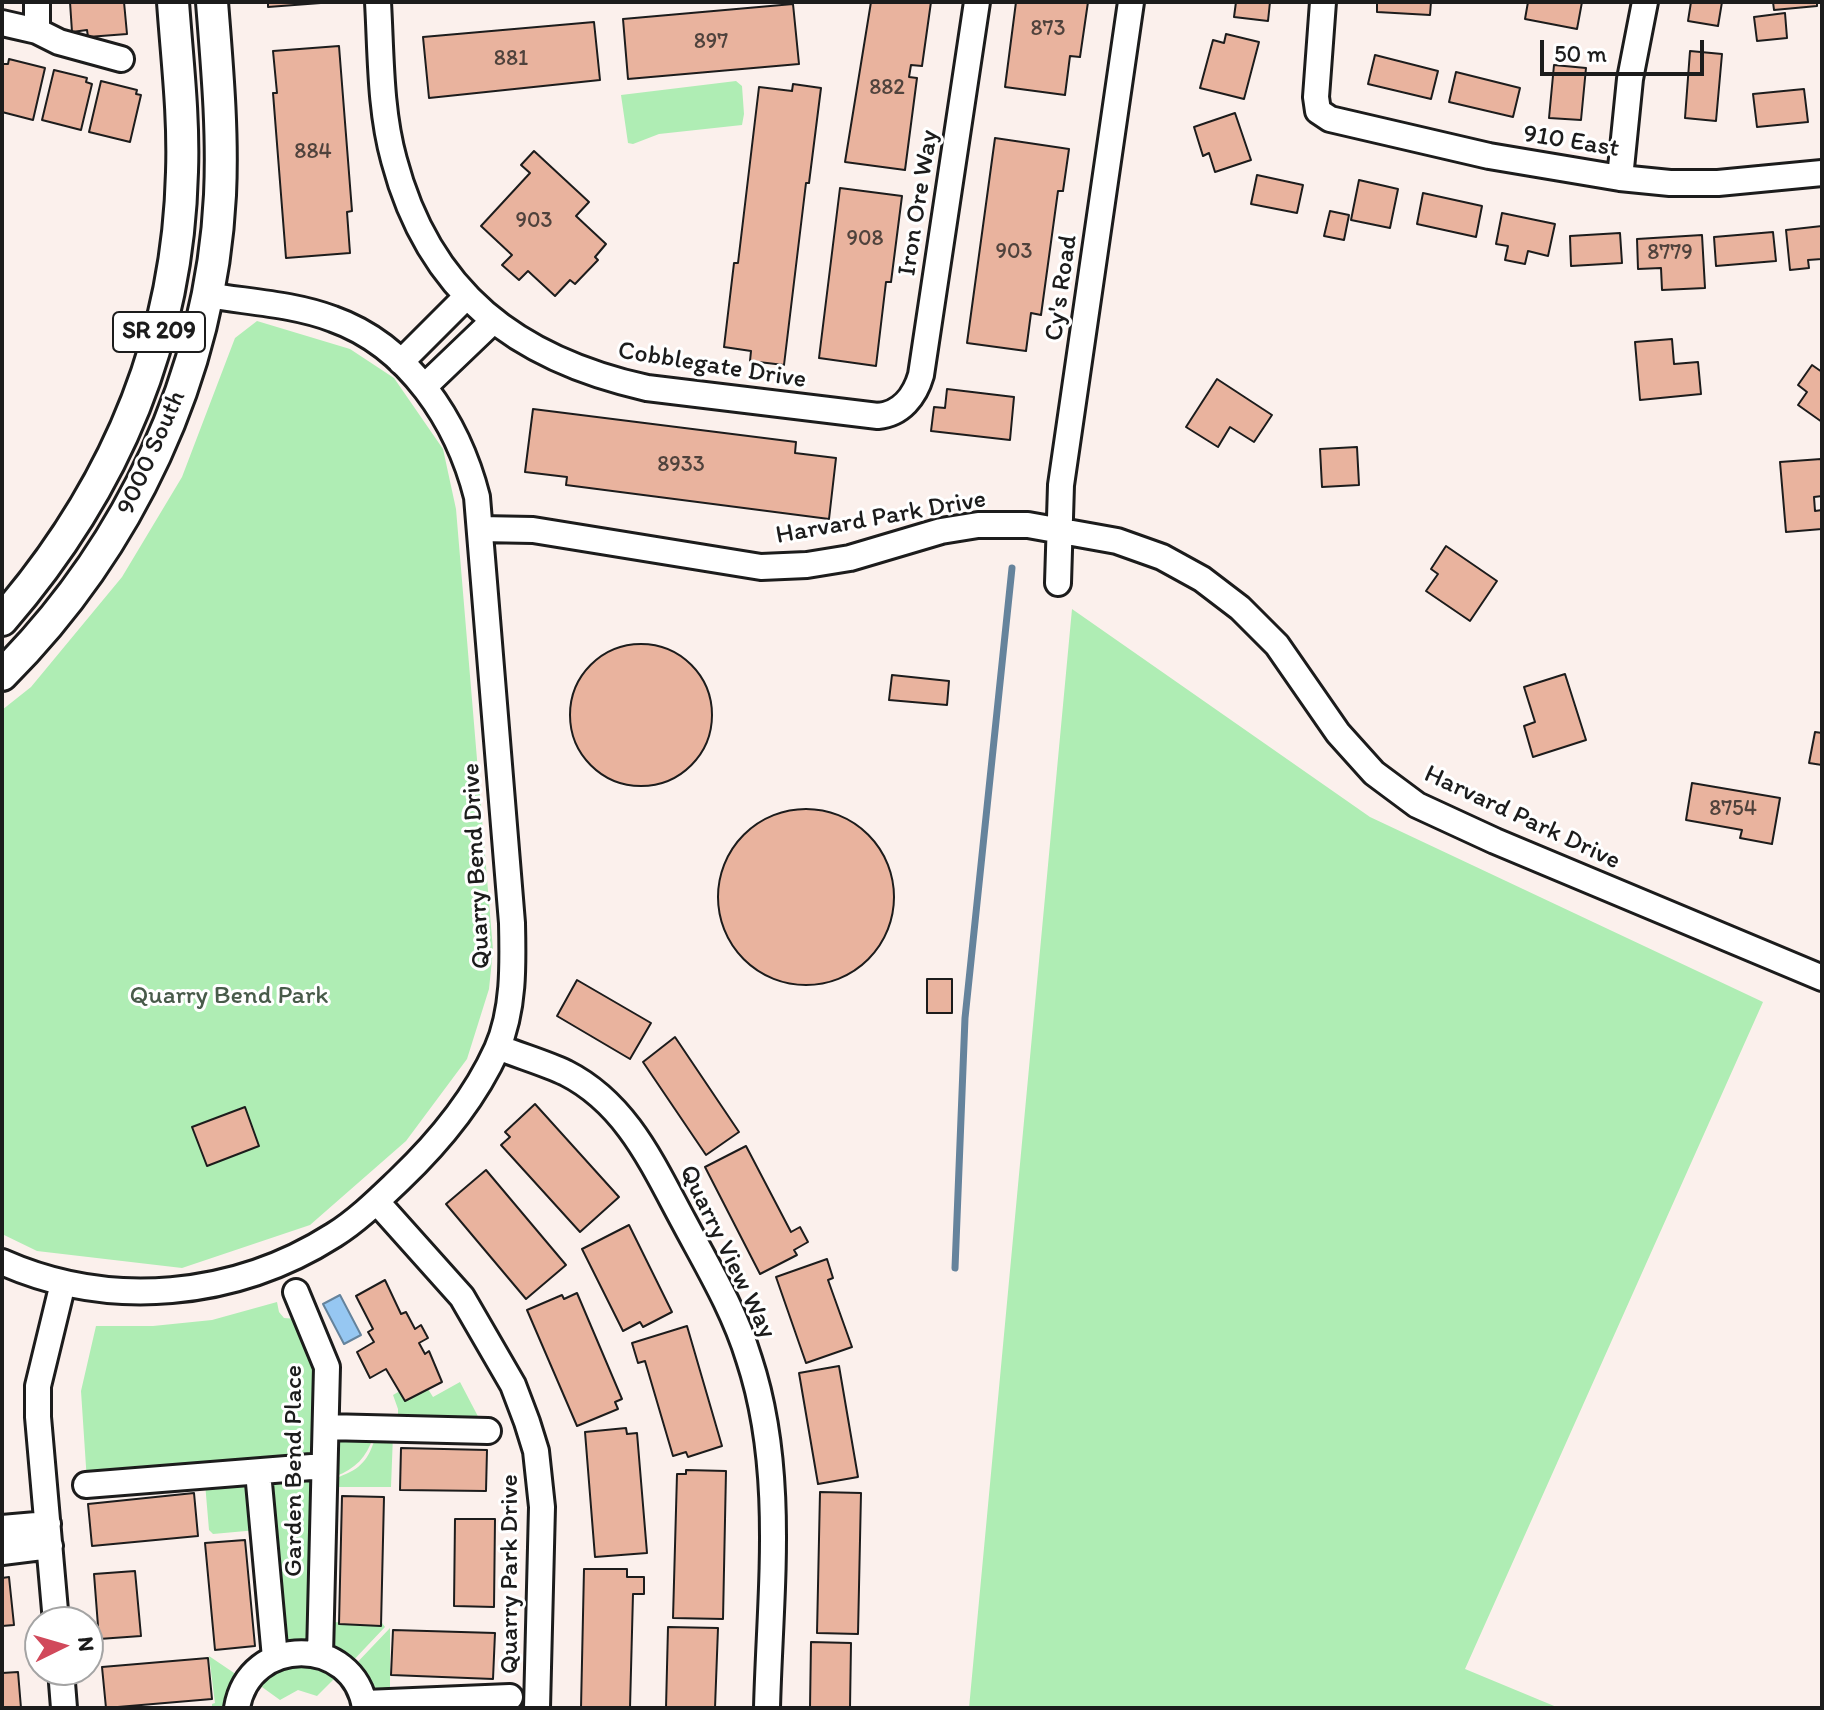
<!DOCTYPE html>
<html>
<head>
<meta charset="utf-8">
<style>
	body { margin:0 }
	#map { position:relative; width:1824px; height:1710px; overflow:hidden; background:#fbf0ec; font-family:Itim,sans-serif }
	canvas { display:block }
	.frame { position:absolute; inset:0; border:4px solid #1c1c1c; pointer-events:none }
	.north { position:absolute; left:24px; top:1606px; width:80px; height:80px; box-sizing:border-box; background:#fff; border:2px solid #a4a4a4; border-radius:50%; rotate:85deg; font-size:22px; font-weight:700; line-height:32px; text-align:center; color:#1c1c1c }
	.north::after { content:''; display:block; margin:auto; width:28px; height:36px; background:#d1495b; clip-path:polygon(50% 0,100% 100%,50% 72%,0 100%) }
	.scale { position:absolute; left:1540px; top:40px; width:164px; height:36px; box-sizing:border-box; border:4px solid #1c1c1c; border-top:0; padding-left:10px; font-size:24px; line-height:28px; white-space:nowrap; color:#1c1c1c; -webkit-text-stroke:6px #fff; paint-order:stroke }
</style>
</head>
<body>
<div id="map">
<canvas width="1824" height="1710"></canvas>
<div class="frame"></div>
<div class="north">N</div>
<div class="scale">50 m</div>
</div>
<script>
const c = document.querySelector('canvas').getContext('2d');
c.lineJoin = 'round';
function fill(path, color) {
  c.fillStyle = color;
  c.fill(path, 'evenodd');
}
function stroke(path, color, width, dash) {
  c.strokeStyle = color;
  c.lineWidth = width;
  c.lineCap = dash ? 'butt' : 'round';
  c.setLineDash(dash || []);
  c.stroke(path);
}
function write(font, color, halo, rows, align = 'center') {
  c.font = font + ' Itim,sans-serif';
  c.lineWidth = 6;
  c.setLineDash([]);
  c.textBaseline = 'middle';
  c.strokeStyle = halo;
  c.fillStyle = color;
  for (const [text, x, y, turn = 0] of rows) {
    c.save();
    c.translate(x, y);
    c.rotate((+turn || 0) * Math.PI / 180);
    c.textAlign = isNaN(turn) ? turn : align;
    if (halo) c.strokeText(text, 0, 0);
    c.fillText(text, 0, 0);
    c.restore();
  }
}
fill(new Path2D(`
	M736,81L742,86L744,114L742,125L659,134L633,144L628,143L621,95Z
	M257,321L350,349L394,378L443,449L456,509L493,950L489,989L467,1059L406,1141L310,1225L182,1268L37,1251L2,1234V710L31,687L122,577L182,477L235,338Z
	M1072,609L1370,817L1763,1002L1465,1669L1559,1708H969Z
	M277,1302L279,1312L284,1318L297,1319L323,1358L322,1462L87,1482L81,1391L96,1326H153L212,1320Z
	M460,1382L483,1426H398V1409L393,1395L400,1391L406,1401L428,1389L433,1397Z
	M377,1430L393,1435L391,1487H330C335,1477 340,1477 350,1472C367,1464 373,1448 377,1430Z
	M328,1433L373,1437C367,1457 355,1469 336,1476Z
	M317,1469L318,1650L277,1652L263,1474Z
	M252,1475L257,1530L213,1534L209,1530L205,1483Z
	M324,1622L382,1623L385,1627L348,1666L323,1652Z
	M390,1628V1697L368,1698L351,1669Z
	M209,1656L240,1677L232,1708H212V1704L215,1703Z
	M296,1657L337,1676L317,1696L298,1690L280,1700L255,1682Z`), '#afedb4');
const water = new Path2D(`
	M340,1295L361,1335L344,1344L323,1304Z`);
fill(water, '#96c7f2');
stroke(water, '#65839c', 2);
stroke(new Path2D(`
	M955,1268L965,1018L1012,568`), '#65839c', 7);
const building = new Path2D(`
	M70,2H124L127,34L88,37L87,30L72,32Z
	M268,2H334L268,7Z
	M871,2H931L922,66L911,65L909,77L917,78L905,170L845,162Z
	M1016,2H1088L1080,57L1070,56L1065,95L1005,87Z
	M1236,2H1270L1268,21L1234,17Z
	M1377,2H1431L1430,15L1377,12Z
	M1528,2H1582L1577,29L1525,19Z
	M1691,2H1722L1718,26L1688,21Z
	M1773,2H1817V6L1774,10Z
	M793,4L799,64L628,79L623,19Z
	M1785,13L1787,38L1757,41L1754,17Z
	M594,22L600,80L429,98L423,37Z
	M1226,34L1259,42L1244,99L1200,88L1213,40L1224,43Z
	M339,46L352,211L347,212L350,253L286,258L273,93H277L273,51Z
	M1690,51L1722,54L1716,121L1685,118Z
	M1375,55L1438,71L1431,99L1368,84Z
	M9,59L45,68L33,120L2,112V64H8Z
	M1554,65L1586,68L1581,120L1549,118Z
	M54,70L87,78L86,82L92,84L81,130L42,120Z
	M1456,72L1520,88L1513,117L1449,102Z
	M101,81L137,90L136,94L141,95L130,142L89,132Z
	M793,84L821,88L809,183H806L784,365L750,361L751,351L724,347L734,263H738L759,87L792,91Z
	M1804,89L1808,122L1757,127L1753,94Z
	M1235,113L1251,160L1215,172L1209,153L1203,156L1194,127Z
	M995,138L1069,149L1063,191H1058L1041,315L1031,313L1026,351L967,343Z
	M534,151L589,202L576,216L606,244L595,257L598,260L575,284L570,280L555,296L528,271L519,280L502,265L512,255L481,226L530,173L521,165Z
	M1257,175L1303,185L1297,213L1251,204Z
	M1359,180L1398,189L1390,228L1351,220Z
	M840,188L902,196L891,282H886L876,366L819,358Z
	M1423,193L1482,206L1476,237L1417,224Z
	M1330,211L1349,215L1344,240L1324,236Z
	M1502,213L1555,224L1548,256L1528,251L1525,264L1505,260L1508,246L1496,244Z
	M1822,226V259L1808,260L1809,268L1790,270L1786,230Z
	M1773,232L1776,261L1716,266L1714,237Z
	M1620,233L1622,263L1571,266L1570,236Z
	M1702,235L1705,288L1662,290L1661,268L1638,269L1637,239Z
	M1672,339L1674,364L1698,362L1701,394L1640,400L1635,342Z
	M1812,365L1822,372V422L1798,405L1807,392L1798,385Z
	M1217,379L1272,415L1254,442L1230,427L1218,447L1186,427Z
	M947,389L1014,397L1010,440L931,431L934,407L945,408Z
	M533,409L796,442L795,453L836,458L829,519L566,485L567,477L525,472Z
	M1357,447L1359,485L1322,487L1320,449Z
	M1821,459L1822,496L1814,497L1815,511L1822,510V529L1786,532L1780,462Z
	M1446,546L1497,581L1470,621L1426,591L1438,574L1431,569Z
	M570 715a71 71 0 1 1 142 0a71 71 0 1 1-142 0Z
	M1565,674L1586,740L1533,757L1524,726L1535,722L1524,687Z
	M892,675L949,681L947,705L889,700Z
	M1815,732L1822,733V765L1809,763Z
	M1692,783L1780,798L1772,844L1740,838L1742,830L1686,820Z
	M718 897a88 88 0 1 1 176 0a88 88 0 1 1-176 0Z
	M927,979H952V1013H927Z
	M577,980L651,1023L630,1059L557,1016Z
	M675,1037L739,1132L706,1155L643,1062Z
	M535,1104L619,1197L580,1232L501,1145L510,1137L505,1132Z
	M245,1107L259,1146L207,1166L192,1127Z
	M746,1146L791,1232L800,1227L808,1242L794,1250L797,1255L760,1274L705,1167Z
	M486,1170L566,1265L526,1299L446,1204Z
	M629,1225L672,1312L643,1327L640,1322L623,1331L582,1249Z
	M827,1259L833,1278L828,1280L852,1347L806,1363L776,1277Z
	M385,1280L401,1314L406,1312L415,1329L421,1325L428,1338L419,1343L425,1354L429,1351L442,1382L405,1401L386,1369L370,1378L357,1352L374,1342L368,1332L373,1329L356,1296Z
	M577,1293L622,1399L615,1402L618,1409L577,1426L527,1310L562,1295L564,1299Z
	M687,1326L722,1446L688,1457L686,1452L673,1456L645,1361L638,1363L632,1343Z
	M839,1366L858,1477L818,1484L799,1373Z
	M626,1428L627,1434L637,1433L647,1553L595,1557L585,1432Z
	M401,1448L487,1450L486,1491L400,1490Z
	M686,1470L726,1471L723,1619L673,1618L677,1474H686Z
	M820,1492L861,1493L858,1634L817,1633Z
	M194,1493L198,1536L92,1546L88,1504Z
	M342,1496L384,1497L381,1626L339,1624Z
	M455,1519H495L494,1607L454,1606Z
	M245,1540L255,1646L215,1650L205,1543Z
	M584,1569H627V1577H644V1594H633L630,1708H581Z
	M135,1571L141,1636L99,1639L94,1574Z
	M9,1577L14,1625L2,1626V1578Z
	M668,1627L718,1628L715,1708H666Z
	M393,1630L495,1633L493,1679L391,1675Z
	M811,1642L851,1643L850,1708H810Z
	M208,1658L212,1699L106,1708L102,1667Z
	M18,1672L21,1708H2V1673Z`);
fill(building, '#e9b39e');
stroke(building, '#1c1c1c', 2);
const minor = new Path2D(`
	M37,2V31
	M378,2C381,54 380,110 394,160C429,293 517,359 647,388L878,416C901,414 915,396 921,375L977,2
	M1323,2L1316,97L1318,111L1330,119L1489,156L1620,178L1670,183H1718L1822,173
	M2,23L37,31L59,42L121,59
	M1620,178L1630,79L1645,2
	M401,362L466,297
	M424,387L493,321
	M480,529L533,530L761,567L807,565L850,558L941,531L978,525H1028L1117,541L1162,557L1202,579L1240,608L1277,645L1338,733L1374,773L1417,805L1495,841L1822,978
	M1058,583L1061,485L1131,2
	M498,1047C520,1056 545,1063 566,1073C627,1104 653,1165 684,1222C708,1267 734,1310 749,1359C786,1471 770,1592 767,1708
	M377,1202L462,1297L513,1385L527,1422L536,1451L542,1507L537,1708
	M2,1262C110,1310 235,1298 334,1235C358,1220 379,1199 399,1180C439,1142 474,1100 497,1049C514,1010 513,965 512,923L477,497C458,422 409,346 333,319C294,304 248,302 207,295
	M296,1292L327,1367L320,1655
	M326,1427L488,1431
	M258,1472L275,1658
	M86,1485L324,1466
	M2,1528L48,1524
	M2,1552L50,1546
	M56,1622L38,1417V1386L63,1283
	M61,1670L64,1708
	M365,1703L510,1697
	M237,1708C249,1635 354,1635 365,1708`);
const major = new Path2D(`
	M2,620C113,492 178,343 182,172C184,115 177,59 173,2
	M2,675C129,548 211,376 220,195C223,131 217,66 212,2`);
stroke(minor, '#1c1c1c', 30);
stroke(major, '#1c1c1c', 36);
stroke(minor, '#fff', 24);
stroke(major, '#fff', 30);
write('22px', '#4f423c', null, [
	["873",1048,29],
	["897",711,42],
	["881",511,59],
	["882",887,88],
	["884",313,152],
	["903",534,221],
	["908",865,239],
	["903",1014,252],
	["8779",1670,253],
	["8933",681,465],
	["8754",1733,809]
]);
for (const [x, y, w] of [
	[159,332,92]
]) {
  const box = new Path2D();
  box.roundRect(x - w / 2, y - 20, w, 40, 6);
  c.fillStyle = '#fff';
  c.fill(box);
  stroke(box, '#1c1c1c', 2);
}
write('bold 24px', '#1c1c1c', null, [
	["SR 209",159,332]
]);
write('26px', '#1c1c1c', '#fff', [
	["910 East",1571,142,9],
	["Iron Ore Way",919,203,-81],
	["Cy's Road",1062,288,-82],
	["Cobblegate Drive",712,366,9],
	["9000 South",152,453,-66],
	["Harvard Park Drive",881,518,-10],
	["Harvard Park Drive",1522,818,25],
	["Quarry Bend Drive",477,866,-93],
	["Quarry View Way",727,1252,64],
	["Garden Bend Place",294,1471,-90],
	["Quarry Park Drive",510,1574,-90]
]);
write('26px', '#485b4a', '#fff', [
	["Quarry Bend Park",229,996]
]);
</script>
</body>
</html>
